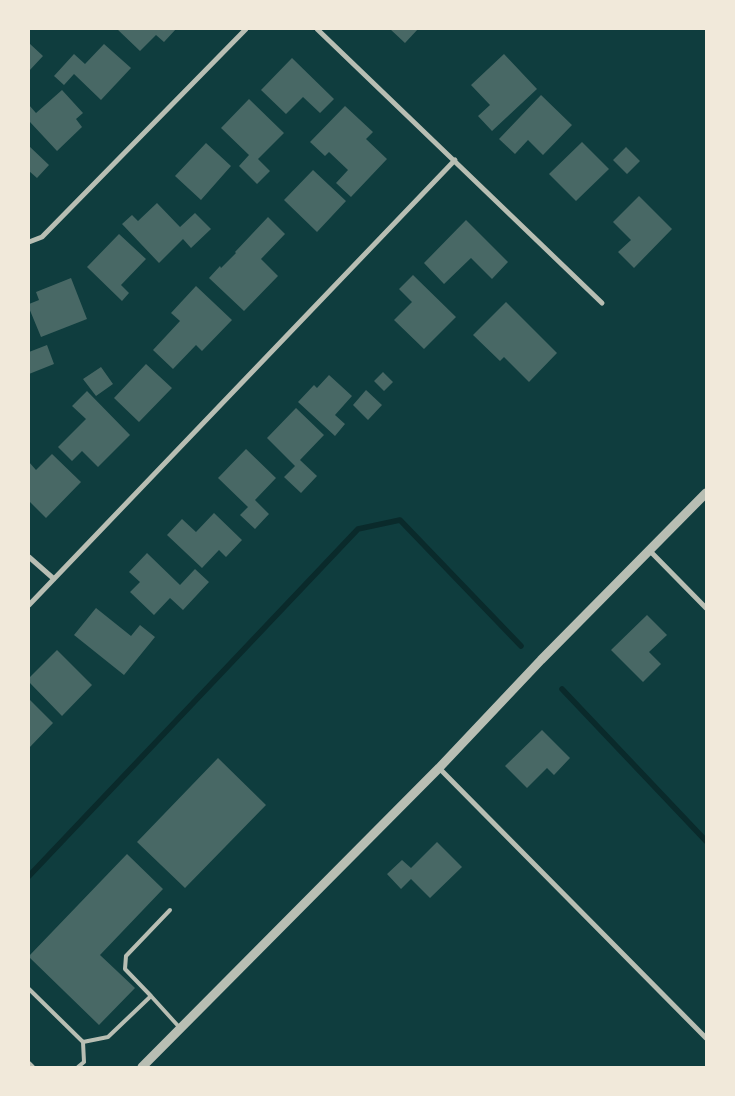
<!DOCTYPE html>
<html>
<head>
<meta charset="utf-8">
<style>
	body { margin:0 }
	#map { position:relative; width:735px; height:1096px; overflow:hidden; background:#0f3d3e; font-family:Lato,sans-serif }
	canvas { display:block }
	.frame { position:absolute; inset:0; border:30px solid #f1e9da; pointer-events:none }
</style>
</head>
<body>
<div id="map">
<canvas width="735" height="1096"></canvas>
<div class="frame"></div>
</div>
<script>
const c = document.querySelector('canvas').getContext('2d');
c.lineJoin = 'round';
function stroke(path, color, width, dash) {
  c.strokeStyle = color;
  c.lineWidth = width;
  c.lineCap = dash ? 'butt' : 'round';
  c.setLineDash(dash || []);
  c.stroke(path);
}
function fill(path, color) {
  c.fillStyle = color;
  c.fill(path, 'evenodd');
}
stroke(new Path2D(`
	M562,689L706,841
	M29,876L358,529L400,520L521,646`), '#0a2a2b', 5.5);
fill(new Path2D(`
	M117,29H176L164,42L156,35L140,51Z
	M390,29H418L405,43Z
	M29,43L43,56L29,71Z
	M104,44L131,68L101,100L74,74L64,85L54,76L74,54L85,64Z
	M504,54L537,89L492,131L478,116L490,105L471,85Z
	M292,58L334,99L320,113L303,97L286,114L261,90Z
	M62,90L83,113L76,119L82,127L57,151L30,122L29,123V105L36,113Z
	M541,95L572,125L543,155L528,140L515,154L499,139Z
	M249,99L284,133L258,159L270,171L257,184L239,166L249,155L221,128Z
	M345,106L373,132L366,139L387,159L351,197L336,183L348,170L329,152L325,156L310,142Z
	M582,142L609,169L576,201L549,174Z
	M206,143L231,166L201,200L175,176Z
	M29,146L49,165L37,178L29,171Z
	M626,147L640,161L627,174L613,160Z
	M313,170L346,201L317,232L284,200Z
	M639,196L672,229L634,268L618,252L631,240L613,222Z
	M157,203L180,227L195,213L211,229L191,248L183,239L159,263L122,224L132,215L138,221Z
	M268,217L285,234L261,259L278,276L244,311L209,278L220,266L221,268L236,253L235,252Z
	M466,220L508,262L492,279L471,258L444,284L424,263Z
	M119,234L146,259L121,285L129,293L122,301L87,267Z
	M413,275L456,317L424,349L394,320L412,302L399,289Z
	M71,278L87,319L41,337L29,308V304L39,300L36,292Z
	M196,286L232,320L202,351L196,345L173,369L153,350L180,321L171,313Z
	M506,302L557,353L529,382L504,357L500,361L473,335Z
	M47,345L54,364L29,374V352Z
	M146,364L172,388L139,422L114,398Z
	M101,367L113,384L96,396L83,379Z
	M383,372L393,382L384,391L374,381Z
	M329,375L352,396L335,415L345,424L335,436L298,402L314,385L317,388Z
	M366,390L382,405L368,420L353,405Z
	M87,391L130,435L98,467L82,451L72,461L58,447L86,419L72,406Z
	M296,408L324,435L300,460L317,476L301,493L284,477L295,466L267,438Z
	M246,449L276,478L255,500L269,514L255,529L240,515L248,507L218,478Z
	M52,454L81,482L46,518L29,501V462L36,470Z
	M214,513L242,540L226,557L219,550L202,568L167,535L182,519L196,532Z
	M147,553L180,585L195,569L209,582L183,610L170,598L154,615L130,592L140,582L129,572Z
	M96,608L131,636L140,625L155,637L124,675L74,635Z
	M647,615L667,635L649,652L661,664L643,682L611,650Z
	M57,650L92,685L62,716L29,682V678Z
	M29,699L53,723L29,748Z
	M542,730L570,758L554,775L547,768L527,788L505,766Z
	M218,758L266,805L185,888L137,842Z
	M437,842L462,867L430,898L411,879L401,889L387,874L402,860L411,868Z
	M127,854L163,889L100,955L135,988L99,1025L29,957V956Z`), '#486865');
stroke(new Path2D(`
	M29,989L83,1042L84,1062L78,1067
	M151,996L180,1028
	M83,1042L108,1037L151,996L125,969L126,956L170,910
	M29,1063L33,1067`), '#b8beb3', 4);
stroke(new Path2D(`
	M317,29L602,303
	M29,242L42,237L246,29
	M649,550L706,608
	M29,557L54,579
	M29,605L455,160
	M439,768L706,1038`), '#b8beb3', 5);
stroke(new Path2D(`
	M142,1067L439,768L541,660L706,493`), '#b8beb3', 9);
</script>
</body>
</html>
